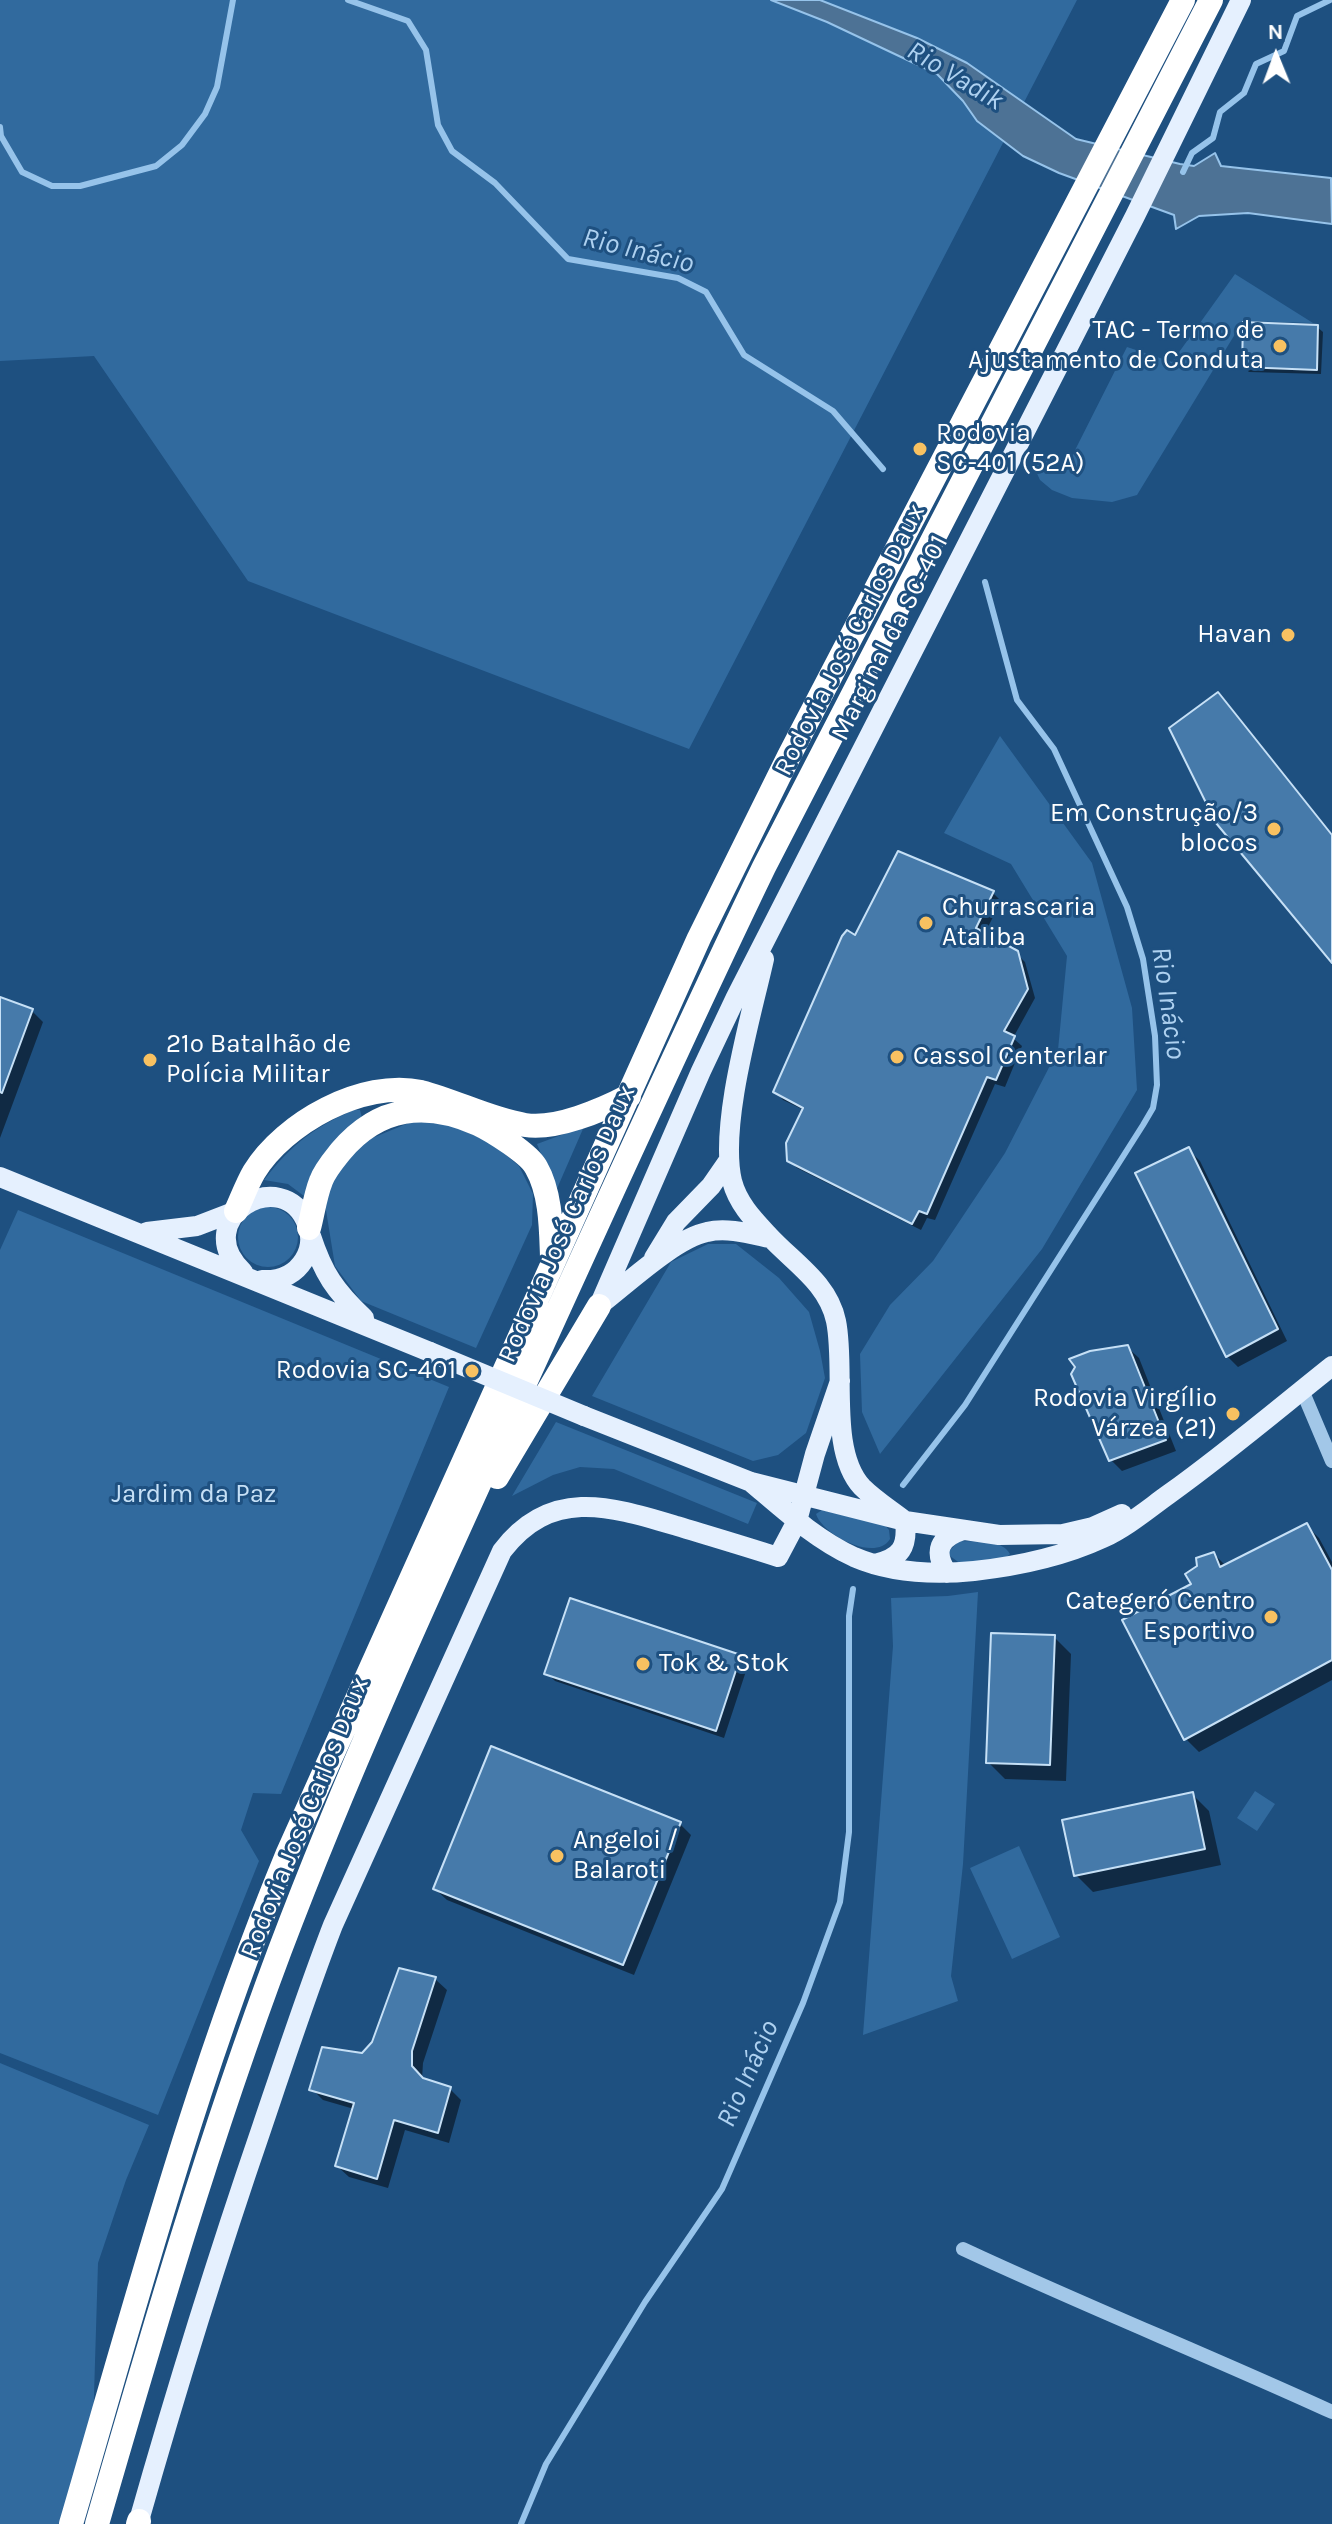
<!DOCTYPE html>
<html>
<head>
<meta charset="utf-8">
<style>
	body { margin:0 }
	#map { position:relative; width:1332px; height:2524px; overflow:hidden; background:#1e5080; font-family:Karla,sans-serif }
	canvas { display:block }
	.north { position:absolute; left:1236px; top:16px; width:80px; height:80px; -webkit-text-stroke:6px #1e5080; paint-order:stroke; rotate:359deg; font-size:22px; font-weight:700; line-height:32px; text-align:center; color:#fff }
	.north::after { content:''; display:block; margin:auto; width:28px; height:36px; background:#fff; clip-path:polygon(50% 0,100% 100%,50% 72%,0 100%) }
</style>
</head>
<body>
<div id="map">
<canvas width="1332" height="2524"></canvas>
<div class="north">N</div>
</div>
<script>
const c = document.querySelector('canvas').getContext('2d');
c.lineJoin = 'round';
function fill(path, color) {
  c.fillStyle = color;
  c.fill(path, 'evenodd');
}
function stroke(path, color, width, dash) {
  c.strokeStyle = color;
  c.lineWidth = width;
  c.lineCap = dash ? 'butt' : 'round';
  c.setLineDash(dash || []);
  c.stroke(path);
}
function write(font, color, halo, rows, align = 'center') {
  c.font = font + ' Karla,sans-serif';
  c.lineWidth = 6;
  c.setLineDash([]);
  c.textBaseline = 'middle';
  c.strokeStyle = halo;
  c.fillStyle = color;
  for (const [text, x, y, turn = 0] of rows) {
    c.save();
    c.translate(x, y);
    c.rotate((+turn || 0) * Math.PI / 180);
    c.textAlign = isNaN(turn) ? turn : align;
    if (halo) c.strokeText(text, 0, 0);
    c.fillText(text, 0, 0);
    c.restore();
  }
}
fill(new Path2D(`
	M0,0H1077L689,749L248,581L94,356L0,361Z
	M1235,274L1313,323L1243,321L1137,495L1112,502L1072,498L1052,490L1040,480L1033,465L1035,454L1065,470L1127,347L1172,362Z
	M1000,736L1092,863L1132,1008L1137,1090L1042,1249L880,1454L862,1412L860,1354L890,1305L933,1261L1005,1153L1058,1050L1067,956L1011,864L944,833Z
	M354,1110H360L362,1118L308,1199L288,1184L264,1180C291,1145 314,1127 354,1110Z
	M411,1122H443L492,1143L519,1166L533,1194L532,1225L476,1348L361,1301L335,1266L325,1204L336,1170L358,1144Z
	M586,1122L552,1200L545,1164L537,1144L564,1134Z
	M238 1237a30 30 0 1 1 60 0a30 30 0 1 1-60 0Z
	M18,1210L449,1387L281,1794L253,1793L241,1830L259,1861L158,2115L0,2053V1250Z
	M708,1244H736L779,1278L809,1312L820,1351L825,1378L806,1433L778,1455L753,1461L592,1396L671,1262Z
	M556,1422L757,1503L748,1524L614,1469L580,1467L553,1475L512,1496Z
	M822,1510L885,1525L889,1530L890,1539C875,1563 822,1534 816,1514Z
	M959,1541C976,1542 1001,1538 1010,1554L1005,1559L961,1564L950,1556L949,1551Z
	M978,1592L963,1864L951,1976L958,2001L863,2035L893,1646L891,1598L948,1596Z
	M1255,1791L1275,1804L1257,1831L1237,1818Z
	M1019,1846L1060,1937L1012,1959L970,1868Z
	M0,2063L149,2125L126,2180L98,2263L93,2428L60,2524H0Z`), '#316a9e');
const water = new Path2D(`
	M771,0H820L917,38L967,63L1076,139L1180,164L1194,166L1215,153L1221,166L1331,178L1332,224L1248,213L1199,216L1176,229L1174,215L1059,173L1023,156L977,121L963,101L937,74L827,22Z`);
fill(water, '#4d7295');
stroke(water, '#96c3ea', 2);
fill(new Path2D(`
	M1317,327L1323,332L1321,374L1249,372L1244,367Z
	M993,893L1001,901L984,935L1016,953L1025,962L1035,998L1013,1038L1022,1046L1005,1087L995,1084L935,1220L927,1218L921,1230L797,1168L788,1160L804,1110L783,1100L775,1091L856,937Z
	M0,999L32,1011L43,1022L0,1138Z
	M1189,1150L1200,1161L1287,1341L1238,1367L1227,1356Z
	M1127,1347L1139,1358L1176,1451L1122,1471L1111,1460L1077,1367Z
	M1306,1525L1319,1538L1332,1562V1680L1199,1752L1186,1739L1124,1620L1193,1585L1214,1554L1226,1566Z
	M1054,1637L1071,1654L1066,1781L1005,1779L988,1762Z
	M740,1657L748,1665L724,1738L555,1681L547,1673Z
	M1193,1795L1209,1811L1221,1865L1093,1892L1076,1875Z
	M680,1824L691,1835L634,1975L447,1900L435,1889Z
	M401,1970L435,1979L447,1990L423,2063L422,2079L450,2089L461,2100L449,2143L405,2130L388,2188L349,2177L337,2166L354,2109L323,2100L312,2089L363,2055L374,2044Z`), '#0007');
stroke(new Path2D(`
	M348,0L408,21L426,50L438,125L452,151L495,183L568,259L678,278L706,292L744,355L833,411L883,469
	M0,127L1,136L22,172L52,186H80L156,166L182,145L205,114L217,87L233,0
	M1183,172L1192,153L1213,138L1220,112L1244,93L1256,64L1284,51L1297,16L1330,0
	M903,1485L965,1405L1143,1125L1153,1108L1157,1085L1155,1036L1143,959L1127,907L1054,749L1017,700L985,582
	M521,2524L546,2464L645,2302L722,2189L803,2003L840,1902L849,1832V1616L853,1589`), '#96c3ea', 6);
const building = new Path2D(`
	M1243,322L1318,325L1317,370L1242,367Z
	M1218,692L1332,835V963L1216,823L1169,728Z
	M898,851L994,891L976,928L1018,951L1028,989L1004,1031L1015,1036L996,1080L987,1077L927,1214L919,1211L912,1224L787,1161L786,1143L803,1108L773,1092L842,936L847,930L855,935Z
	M0,997L33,1009L2,1093L0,1092Z
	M1189,1147L1278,1329L1226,1357L1135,1173Z
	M1128,1345L1166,1440L1109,1461L1071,1374L1075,1367L1069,1359L1090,1351Z
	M1307,1523L1332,1570V1660L1184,1740L1122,1620L1191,1584L1185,1574L1197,1566L1196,1558L1214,1552L1220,1567Z
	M570,1598L741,1655L716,1731L544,1674Z
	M991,1633L1055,1635L1050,1765L986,1763Z
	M491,1746L681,1822L623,1965L433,1889Z
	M1193,1792L1205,1849L1074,1876L1062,1820Z
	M399,1968L436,1977L412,2051V2066L423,2078L451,2087L438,2133L394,2120L377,2179L335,2166L354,2103L309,2090L322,2047L362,2053L372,2042Z`);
fill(building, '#467aaa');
stroke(building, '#c6e0f6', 2);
stroke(new Path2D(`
	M1302,1390L1332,1461
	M963,2249C1085,2306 1210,2356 1332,2412`), '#a2c7e8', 14);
stroke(new Path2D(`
	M764,959C751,1017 719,1125 732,1181C738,1204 754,1220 769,1236C794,1263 828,1283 836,1321C846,1369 828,1450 862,1487C875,1500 891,1510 905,1521C908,1547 901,1558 875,1564
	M0,1177L430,1352
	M147,1232L197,1226L236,1211
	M311,1236C323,1273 335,1291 364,1318
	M654,1258L676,1222L711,1186L729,1160
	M243,1272C187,1219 284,1162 307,1224C312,1236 311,1249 304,1260C294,1276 279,1281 262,1280
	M602,1303C628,1283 676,1238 707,1232C727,1227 751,1234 770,1238
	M599,1306L701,1071L736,997L1135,216L1241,0
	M584,1416L751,1482L905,1521L999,1535L1063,1534L1093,1527L1122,1514
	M751,1482C783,1509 815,1539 854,1557C891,1573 934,1575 974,1571C1019,1566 1062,1557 1103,1538C1127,1527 1148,1509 1169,1494C1225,1454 1278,1409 1332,1366
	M947,1573C933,1551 939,1538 963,1530
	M138,2524C176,2390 217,2258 262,2127C285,2059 307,1992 333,1925L502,1551C551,1487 610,1506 677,1526C710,1536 744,1546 778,1557L797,1521L815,1454L840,1381`), '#e5f0fe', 20);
stroke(new Path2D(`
	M236,1211C242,1198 247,1184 254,1172C284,1123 363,1079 421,1092C456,1101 489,1119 525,1125C556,1130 602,1110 629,1096
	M309,1228C313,1213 315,1196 321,1181C325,1170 333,1161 341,1151C379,1106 426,1101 478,1124C493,1131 529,1154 536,1167C551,1193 551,1228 552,1257
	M497,1477L599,1306
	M71,2524C137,2299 197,2072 287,1855L699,938L789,756L1183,0
	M97,2524C153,2331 209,2139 280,1950C350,1765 433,1585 515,1405C597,1225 678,1045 764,867L1211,0
	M138,2524L139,2521`), '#fff', 24);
stroke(new Path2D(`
	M430,1352L584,1416`), '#e5f0fe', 20);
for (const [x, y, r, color] of [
	[1280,346,8,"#f8c161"],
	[920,449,8,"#f8c161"],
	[1288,635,8,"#f8c161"],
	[1274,829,8,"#f8c161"],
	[926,923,8,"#f8c161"],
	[897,1057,8,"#f8c161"],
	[150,1060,8,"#f8c161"],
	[472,1371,8,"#f8c161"],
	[1233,1414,8,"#f8c161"],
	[1271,1617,8,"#f8c161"],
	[643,1664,8,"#f8c161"],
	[557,1856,8,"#f8c161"]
]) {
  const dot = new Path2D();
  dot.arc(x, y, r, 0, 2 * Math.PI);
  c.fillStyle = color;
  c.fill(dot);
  stroke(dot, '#1e5080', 3);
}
write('26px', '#fff', '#1e5080', [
	["TAC - Termo de",1264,331],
	["Ajustamento de Conduta",1264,361],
	["Rodovia",936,434,"left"],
	["SC-401 (52A)",936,464,"left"],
	["Havan",1272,635],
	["Em Construção/3",1258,814],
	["blocos",1258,844],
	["Churrascaria",942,908,"left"],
	["Ataliba",942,938,"left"],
	["21º Batalhão de",166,1045,"left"],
	["Polícia Militar",166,1075,"left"],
	["Cassol Centerlar",913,1057,"left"],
	["Rodovia SC-401",456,1371],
	["Rodovia Virgílio",1217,1399],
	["Várzea (21)",1217,1429],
	["Categeró Centro",1255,1602],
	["Esportivo",1255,1632],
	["Tok & Stok",659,1664,"left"],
	["Angeloi /",573,1841,"left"],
	["Balaroti",573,1871,"left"]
], 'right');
write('26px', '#fff', '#1e5080', [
	["Marginal da SC-401",890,638,-63],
	["Rodovia José Carlos Daux",850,640,-63],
	["Rodovia José Carlos Daux",567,1224,-66],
	["Rodovia José Carlos Daux",305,1818,-68]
]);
write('26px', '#c6e0f6', '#1e5080', [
	["Jardim da Paz",194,1495]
]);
write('italic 28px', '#aed1f0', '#1e5080', [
	["Rio Vadik",955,76,31],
	["Rio Inácio",638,251,14],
	["Rio Inácio",1168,1003,82],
	["Rio Inácio",748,2074,-66]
]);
</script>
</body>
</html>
